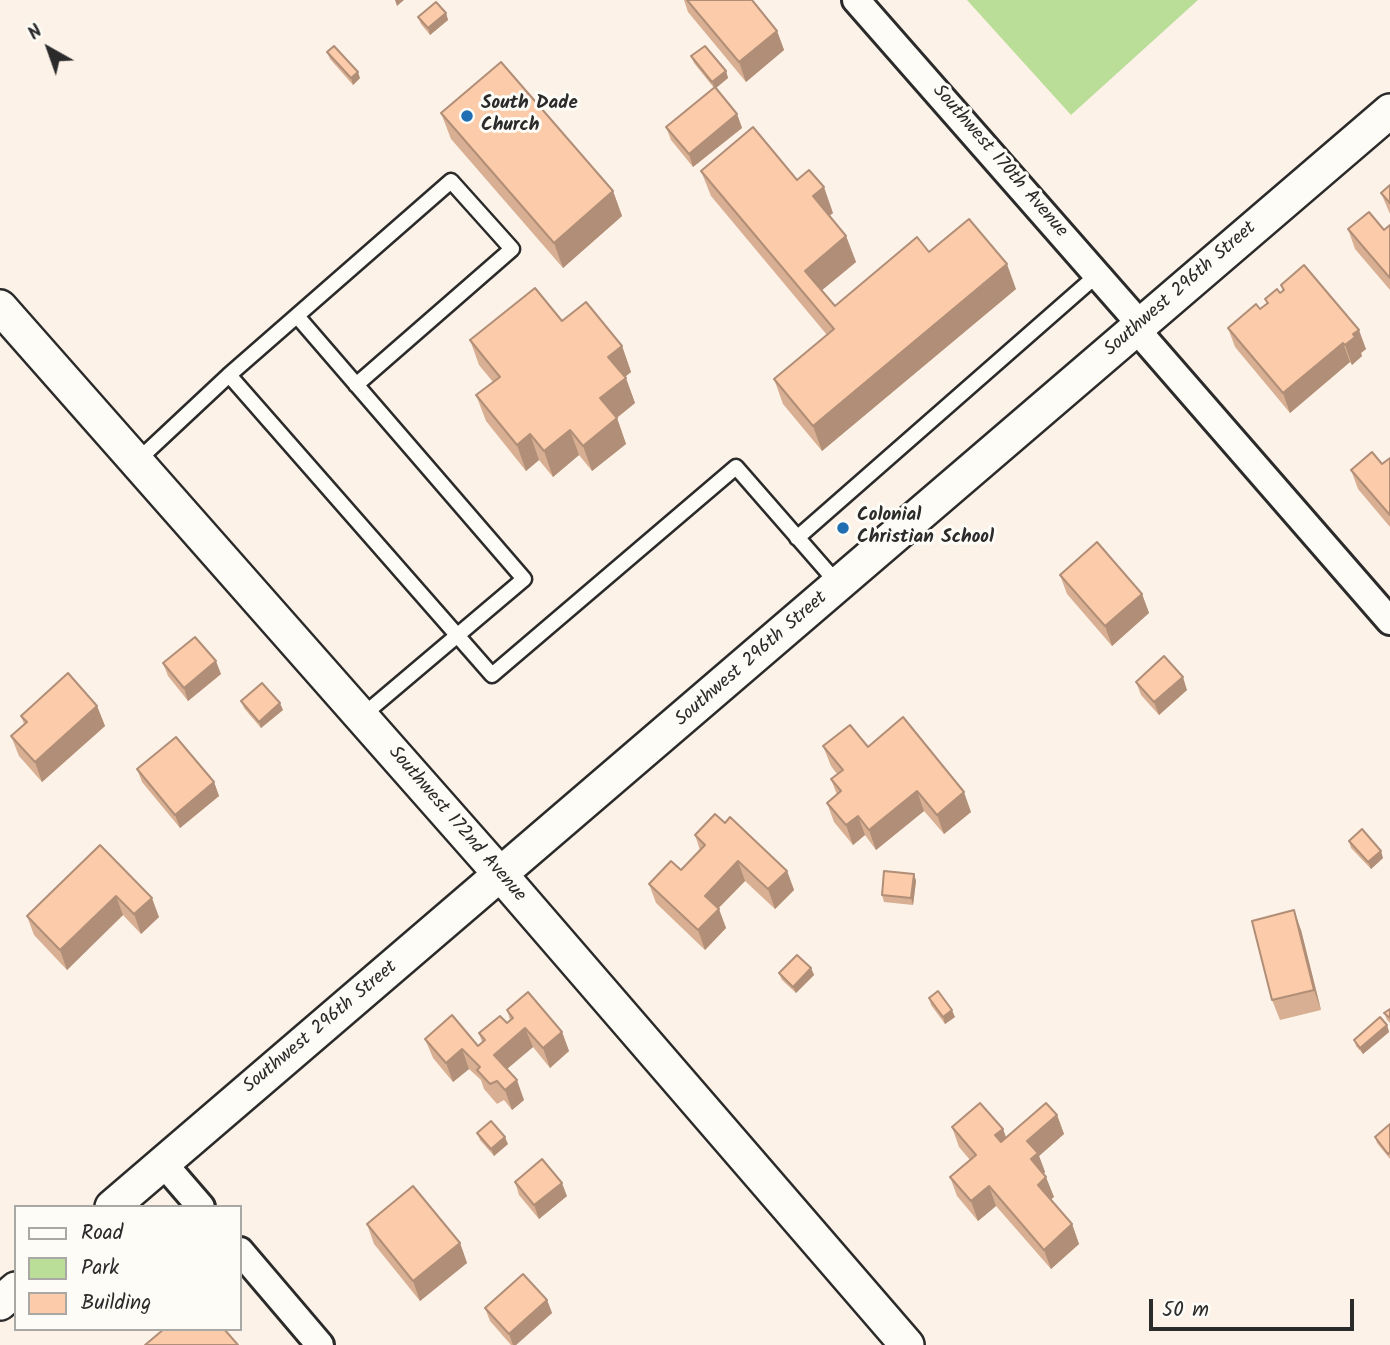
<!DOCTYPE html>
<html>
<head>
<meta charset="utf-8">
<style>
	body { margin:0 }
	#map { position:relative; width:1390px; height:1345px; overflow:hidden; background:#fdf2e8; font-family:Kalam,sans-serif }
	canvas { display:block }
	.legend { position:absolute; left:14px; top:1205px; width:228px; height:126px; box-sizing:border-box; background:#fdfcf7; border:2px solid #a9a8a5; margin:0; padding:9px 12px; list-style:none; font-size:21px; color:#2b2b2b }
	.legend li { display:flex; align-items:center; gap:14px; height:35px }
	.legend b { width:35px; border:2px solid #a9a8a5 }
	.north { position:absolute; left:14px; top:14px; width:70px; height:70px; -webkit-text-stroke:5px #fdfcf7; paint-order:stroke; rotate:320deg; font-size:19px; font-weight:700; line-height:28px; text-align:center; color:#2b2b2b }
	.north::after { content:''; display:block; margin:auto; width:24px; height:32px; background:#2b2b2b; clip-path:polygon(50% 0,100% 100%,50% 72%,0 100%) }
	.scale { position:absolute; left:1149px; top:1299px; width:205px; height:32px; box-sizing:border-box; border:4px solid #2b2b2b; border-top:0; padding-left:9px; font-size:21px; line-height:24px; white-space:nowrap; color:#2b2b2b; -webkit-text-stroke:5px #fdfcf7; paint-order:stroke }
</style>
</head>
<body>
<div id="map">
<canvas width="1390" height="1345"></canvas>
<ul class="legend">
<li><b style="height:9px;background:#fdfcf7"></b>Road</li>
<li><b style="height:19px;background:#badd97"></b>Park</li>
<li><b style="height:19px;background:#fbcbaa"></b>Building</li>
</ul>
<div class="north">N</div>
<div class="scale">50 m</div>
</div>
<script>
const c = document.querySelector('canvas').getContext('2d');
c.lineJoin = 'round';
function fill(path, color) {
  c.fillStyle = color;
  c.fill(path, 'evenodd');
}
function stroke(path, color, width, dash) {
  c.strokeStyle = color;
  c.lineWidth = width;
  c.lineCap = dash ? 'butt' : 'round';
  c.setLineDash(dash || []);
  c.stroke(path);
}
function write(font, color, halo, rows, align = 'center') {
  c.font = font + ' Kalam,sans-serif';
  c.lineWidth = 6;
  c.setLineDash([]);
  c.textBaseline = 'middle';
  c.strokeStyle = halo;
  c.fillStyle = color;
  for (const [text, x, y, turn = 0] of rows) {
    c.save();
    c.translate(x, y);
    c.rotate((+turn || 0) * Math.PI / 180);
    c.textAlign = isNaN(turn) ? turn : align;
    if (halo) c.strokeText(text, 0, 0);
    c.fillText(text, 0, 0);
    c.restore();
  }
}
fill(new Path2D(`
	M967,0H1198L1071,115Z`), '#badd97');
const service = new Path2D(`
	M297,316L524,579L362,716
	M229,375L492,675L736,467L839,585
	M136,462L229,375L451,181L512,249L356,385
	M797,538L1097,275`);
const minor = new Path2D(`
	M856,0L1141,325
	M1136,329L1390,621
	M163,1163L201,1207
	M240,1251L320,1345`);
const tertiary = new Path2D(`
	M0,307L501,875L907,1345
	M112,1207L1390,111
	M0,1303L16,1289`);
stroke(service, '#2b2b2b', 19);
stroke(minor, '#2b2b2b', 32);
stroke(tertiary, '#2b2b2b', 38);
stroke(service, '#fdfcf7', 14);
stroke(minor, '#fdfcf7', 26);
stroke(tertiary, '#fdfcf7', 33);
fill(new Path2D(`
	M684,0H752L777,31L784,50L746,82L688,12Z
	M446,13L448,20L430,35L421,24L418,17Z
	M327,52L360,78L353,85L330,59Z
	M691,56L726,71L728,78L715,88L737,114L742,128L693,167L671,140L666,127L714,88L694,63Z
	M441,113L613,191L622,216L563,268L451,139Z
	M701,171L797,180L833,213L829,216L846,236L856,262L822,290L835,306L929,252L1016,289L822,451L783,404L774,379L827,335L711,196Z
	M1390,185V214L1381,193Z
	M1390,225V290L1355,249L1348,229L1384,230Z
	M1281,285L1366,349L1361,353L1362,356L1352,365L1350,362L1290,413L1235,347L1228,328L1260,309L1267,304L1265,299L1283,291Z
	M562,321L622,346L631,372L625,377L635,403L617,418L626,444L592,471L579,455L553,477L539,460L526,471L486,421L476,395L493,382L479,365L470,340Z
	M1390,458V527L1358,489L1351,470L1382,464Z
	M1060,575L1142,594L1149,613L1112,646L1067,594Z
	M163,663L221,674L188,701L168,676Z
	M1136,682L1187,690L1159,715L1141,695Z
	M241,701L283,710L261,728L244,708Z
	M97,706L105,726L42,782L19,756L11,736L24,724L21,716Z
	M823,746L868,747L971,812L944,834L924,811L876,850L865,835L853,845L834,822L827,803L837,795L831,779L837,774L831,766Z
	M137,769L214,782L219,796L180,828L142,782Z
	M725,823L787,871L794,890L775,909L745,881L718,908L726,928L705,950L656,903L649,884L681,870L700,850L695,835Z
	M1349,841L1383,858L1371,869L1351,848Z
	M100,845L159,917L141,934L123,915L67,970L34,935L27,916Z
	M914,874L916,881L913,905L884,902L882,895Z
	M1301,930L1321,1010L1280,1020L1272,1000Z
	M811,968L814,975L796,993L782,980L779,973Z
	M929,998L955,1017L945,1024L931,1005Z
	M1390,1009V1023L1387,1020L1384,1013Z
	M507,1010L562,1032L569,1051L550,1068L533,1047L507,1069L524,1100L512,1110L504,1100L497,1104L484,1089L481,1080L469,1069L453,1082L433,1058L425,1039L478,1046L482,1042L479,1033L507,1023L510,1020Z
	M1387,1025L1389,1032L1363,1054L1356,1046L1354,1040Z
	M1057,1115L1064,1134L1039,1156L1045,1172L1043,1174L1054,1197L1050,1199L1072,1224L1079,1244L1051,1269L996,1206L978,1221L957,1196L950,1177L970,1160L959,1147L952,1127L1003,1129L1006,1138Z
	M1390,1124V1159L1377,1143L1375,1137Z
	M477,1133L508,1144L494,1156L480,1140Z
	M515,1182L567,1196L539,1219L519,1195Z
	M367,1224L460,1243L467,1263L420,1301L374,1244Z
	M547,1300L552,1313L516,1345H511L490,1321L485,1308Z`), '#d8af92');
fill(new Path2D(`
	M395,0H404L397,6Z
	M446,13L448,20L430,35L428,28Z
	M777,31L784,50L746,82L739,62Z
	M726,71L728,78L715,89L712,82Z
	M358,72L360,78L353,85L351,78Z
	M737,114L742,128L693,167L689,154Z
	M824,187L833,213L822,222L813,196Z
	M613,191L622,216L563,268L554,243Z
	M846,236L856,262L815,296L805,271Z
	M1007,264L1016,289L822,451L813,426Z
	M1359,330L1366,349L1361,353L1362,356L1352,365L1345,345L1353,334Z
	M1343,343L1350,362L1290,413L1283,393Z
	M622,346L631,372L618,382L608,357Z
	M626,378L635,403L610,423L600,398Z
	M617,418L626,444L592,471L583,446Z
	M570,430L579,455L553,477L544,451Z
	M530,434L539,460L526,471L517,445Z
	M1142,594L1149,613L1112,646L1105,626Z
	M216,661L221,674L188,701L184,688Z
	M1183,677L1187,690L1159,715L1154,702Z
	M280,703L283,710L261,728L259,722Z
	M97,706L105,726L42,782L35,762Z
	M214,782L219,796L180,828L175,815Z
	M917,791L924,811L876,850L869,830Z
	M964,792L971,812L944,834L937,815Z
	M858,816L865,835L853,845L846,825Z
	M1381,851L1383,858L1371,869L1368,862Z
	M738,861L745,881L712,915L705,896Z
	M787,871L794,890L775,909L768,889Z
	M914,874L916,881L913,905L911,898Z
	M116,896L123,915L67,970L60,950Z
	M152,898L159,917L141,934L134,914Z
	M719,909L726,928L705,950L698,930Z
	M1294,910L1301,930L1321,1010L1314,990Z
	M811,968L814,975L796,993L793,987Z
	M952,1010L955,1017L945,1024L943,1017Z
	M1387,1025L1389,1032L1363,1054L1360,1048Z
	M525,1028L533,1047L501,1074L494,1055Z
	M562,1032L569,1051L550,1068L543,1048Z
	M462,1049L469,1069L453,1082L446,1063Z
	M517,1080L524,1100L512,1110L505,1090Z
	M1057,1115L1064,1134L1039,1156L1045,1172L1038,1179L1031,1159L1027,1141Z
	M1003,1129L1010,1148L1002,1155L995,1135Z
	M505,1137L508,1144L494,1156L491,1149Z
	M1046,1177L1054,1197L1045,1204L1038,1185Z
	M562,1183L567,1196L539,1219L534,1205Z
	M989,1186L996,1206L978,1221L971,1201Z
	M1072,1224L1079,1244L1051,1269L1044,1250Z
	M460,1243L467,1263L420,1301L413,1281Z
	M547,1300L552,1313L516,1345H513L509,1334Z`), '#b08e77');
const building = new Path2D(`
	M687,0H752L777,31L739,62Z
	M436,2L446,13L428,28L418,17Z
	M334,46L358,72L351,78L327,52Z
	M705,46L726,71L712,82L691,56Z
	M501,62L613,191L554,243L441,113Z
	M715,87L737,114L689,154L666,127Z
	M753,127L797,180L809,170L824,187L813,196L846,236L805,271L835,306L917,237L929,252L969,219L1007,264L813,426L774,379L834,329L701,171Z
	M1390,185V203L1381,193Z
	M1369,212L1384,230L1390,225V278L1348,229Z
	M1304,265L1359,330L1353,334L1355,337L1345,345L1343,343L1283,393L1228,328L1256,304L1260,309L1268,303L1265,299L1277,289L1280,293L1284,290L1281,285Z
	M535,288L562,321L586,302L622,346L608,357L626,378L600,398L617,418L583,446L570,430L544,451L530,434L517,445L476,395L500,377L470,340Z
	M1372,452L1382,464L1390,458V515L1351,470Z
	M1097,542L1142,594L1105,626L1060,575Z
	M195,637L216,661L184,688L163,663Z
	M1164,656L1183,677L1154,702L1136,682Z
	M68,673L97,706L35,762L11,736L27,722L21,716Z
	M262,683L280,703L259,722L241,701Z
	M903,717L964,792L937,815L917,791L869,830L858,816L846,825L827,803L841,791L831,779L843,770L823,746L850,725L868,747Z
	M176,737L214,782L175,815L137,769Z
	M715,814L725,823L730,817L787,871L768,889L738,861L705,896L719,909L698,930L649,884L671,861L681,870L705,845L695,835Z
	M1362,829L1381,851L1368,862L1349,841Z
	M100,845L152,898L134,914L116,896L60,950L27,916Z
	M884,871L914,874L911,898L882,895Z
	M1294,910L1314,990L1272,1000L1252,921Z
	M797,955L811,968L793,987L779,973Z
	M938,991L952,1010L943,1017L929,998Z
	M528,992L562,1032L543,1048L525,1028L494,1055L517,1080L505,1090L497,1081L490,1084L477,1070L480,1067L462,1049L446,1063L425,1039L452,1015L478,1046L485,1040L479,1033L500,1016L507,1023L513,1018L507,1010Z
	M1390,1009V1018L1384,1013Z
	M1380,1017L1387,1025L1360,1048L1354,1040Z
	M980,1103L1003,1129L995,1135L1001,1142L1046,1103L1057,1115L1027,1141L1038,1153L1031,1159L1046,1177L1038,1185L1072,1224L1044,1250L989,1186L971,1201L950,1177L976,1155L952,1127Z
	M491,1121L505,1137L491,1149L477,1133Z
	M1390,1124V1152L1388,1154L1375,1137Z
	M542,1159L562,1183L534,1205L515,1182Z
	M413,1186L460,1243L413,1281L367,1224Z
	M523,1274L547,1300L509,1334L485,1308Z
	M164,1329H224L238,1345H145Z`);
fill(building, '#fbcbaa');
stroke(building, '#b08e77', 2);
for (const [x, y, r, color] of [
	[467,116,7,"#1f6fb2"],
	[843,528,7,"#1f6fb2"]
]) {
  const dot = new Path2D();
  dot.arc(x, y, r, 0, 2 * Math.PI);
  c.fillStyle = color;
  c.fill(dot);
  stroke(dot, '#fdfcf7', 2.5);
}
write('bold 19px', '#2b2b2b', '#fdfcf7', [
	["South Dade",481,105],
	["Church",481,127],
	["Colonial",857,517],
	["Christian School",857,539]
], 'left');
write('19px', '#2b2b2b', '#fdfcf7', [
	["Southwest 170th Avenue",999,162,49],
	["Southwest 296th Street",1181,290,-41],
	["Southwest 296th Street",752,660,-41],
	["Southwest 172nd Avenue",456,825,49],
	["Southwest 296th Street",321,1028,-40]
]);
</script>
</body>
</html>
